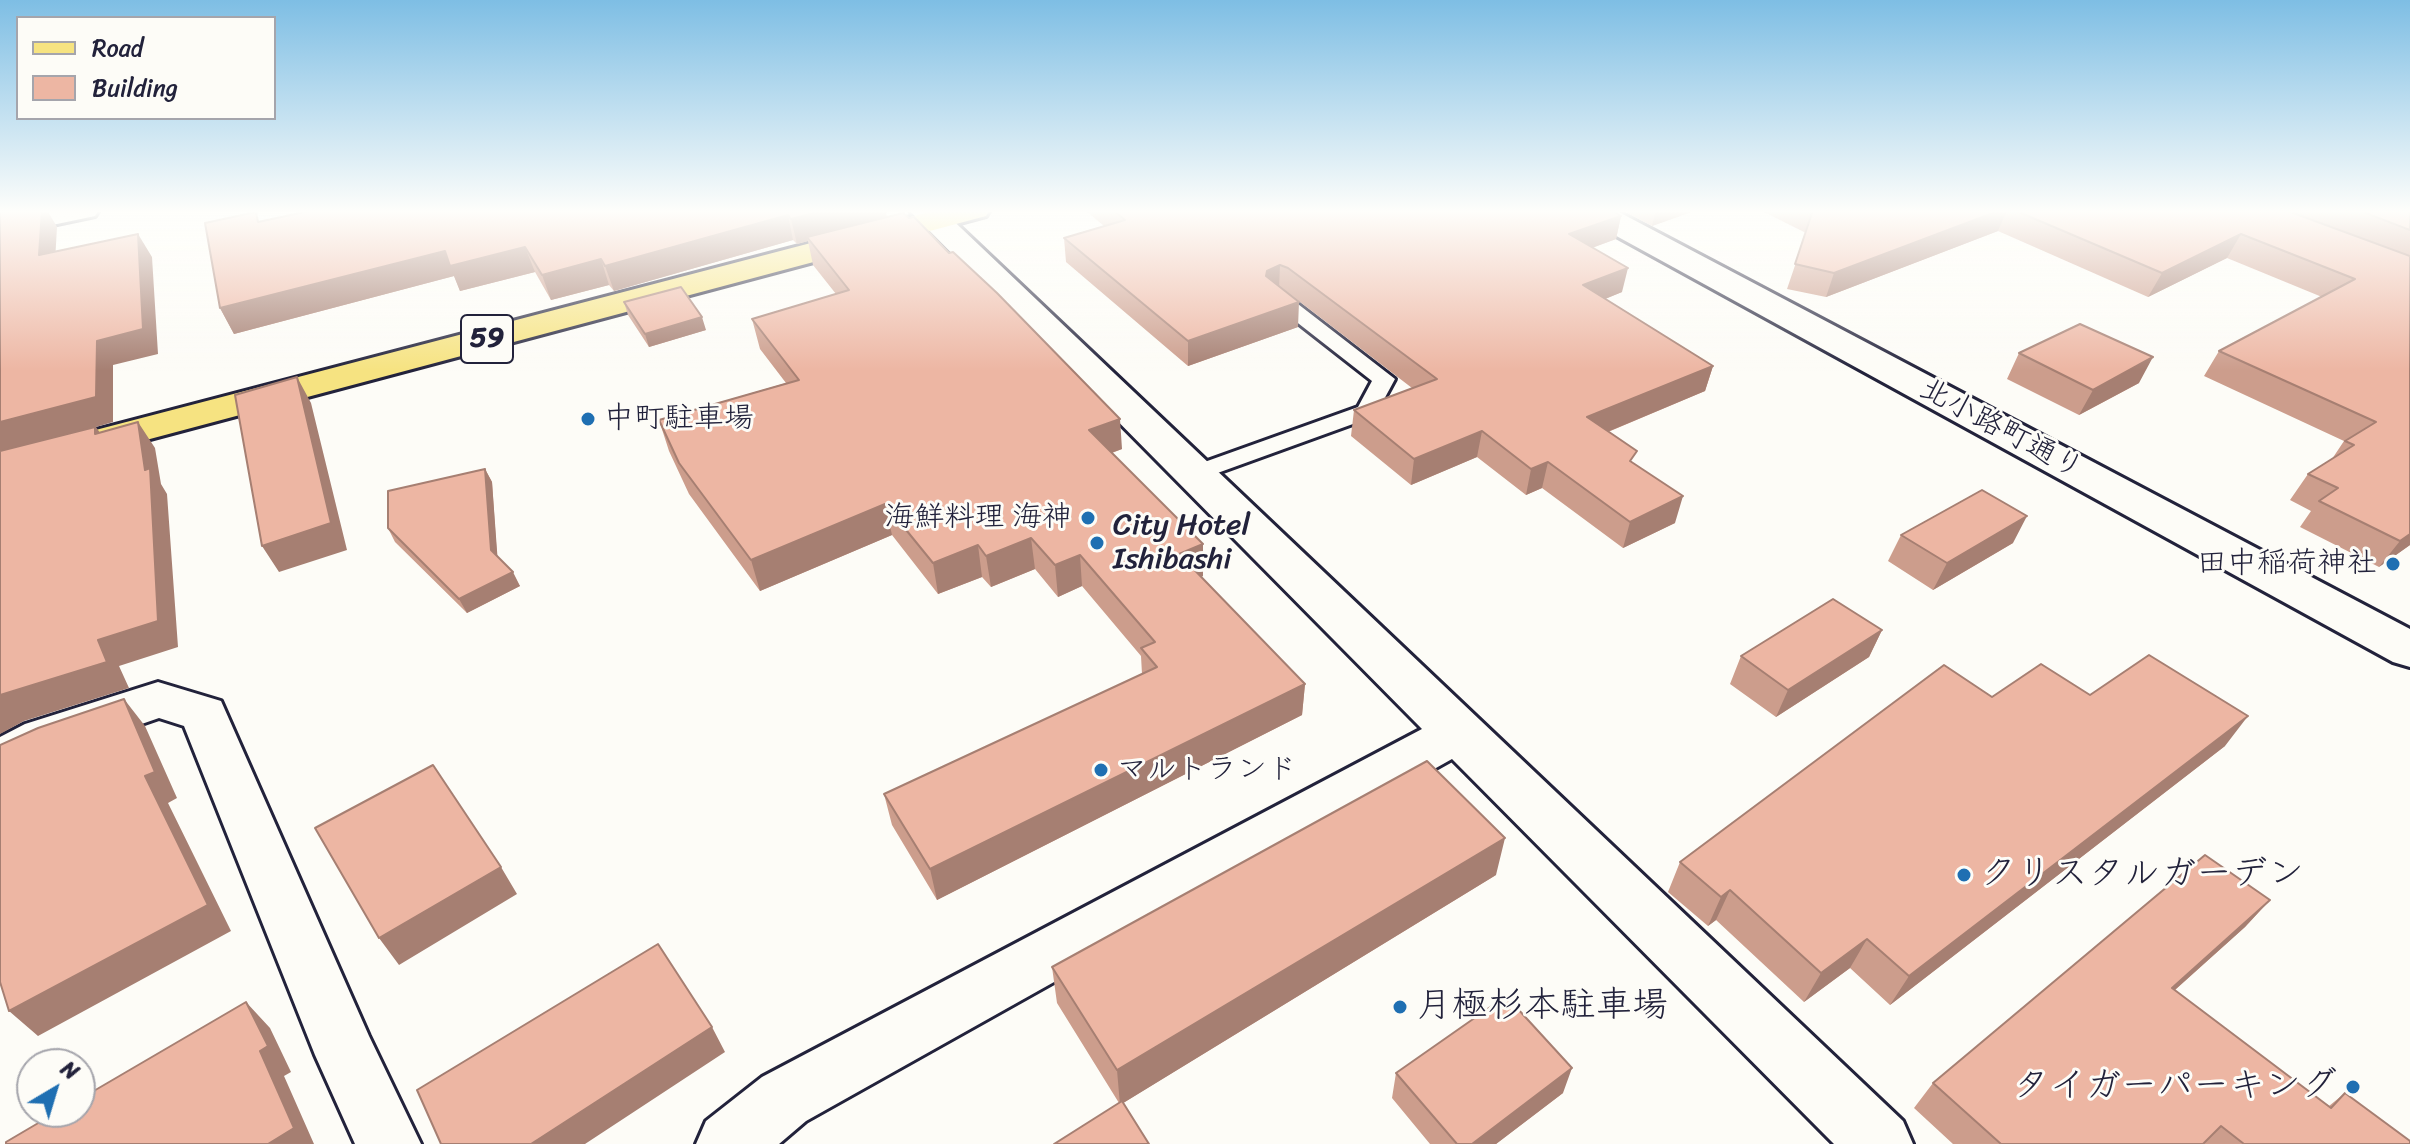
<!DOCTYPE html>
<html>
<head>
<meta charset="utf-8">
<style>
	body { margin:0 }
	#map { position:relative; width:2410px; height:1144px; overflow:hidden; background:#fdfcf7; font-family:Sriracha,sans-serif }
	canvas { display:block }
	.legend { position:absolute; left:16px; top:16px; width:260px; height:104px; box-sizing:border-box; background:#fdfcf7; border:2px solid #a5a5ac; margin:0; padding:10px 14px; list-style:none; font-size:24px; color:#22223b }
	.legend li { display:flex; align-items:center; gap:16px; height:40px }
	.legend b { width:40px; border:2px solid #a5a5ac }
	.north { position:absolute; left:16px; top:1048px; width:80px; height:80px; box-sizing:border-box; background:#fdfcf7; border:2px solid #a5a5ac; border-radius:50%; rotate:38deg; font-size:22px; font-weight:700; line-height:32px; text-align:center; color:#22223b }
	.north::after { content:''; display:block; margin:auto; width:28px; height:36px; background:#1f6fb2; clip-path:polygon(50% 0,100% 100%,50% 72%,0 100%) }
</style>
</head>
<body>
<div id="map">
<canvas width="2410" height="1144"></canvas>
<ul class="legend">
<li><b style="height:10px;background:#f6e381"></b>Road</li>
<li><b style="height:22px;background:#edb6a3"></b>Building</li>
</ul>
<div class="north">N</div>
</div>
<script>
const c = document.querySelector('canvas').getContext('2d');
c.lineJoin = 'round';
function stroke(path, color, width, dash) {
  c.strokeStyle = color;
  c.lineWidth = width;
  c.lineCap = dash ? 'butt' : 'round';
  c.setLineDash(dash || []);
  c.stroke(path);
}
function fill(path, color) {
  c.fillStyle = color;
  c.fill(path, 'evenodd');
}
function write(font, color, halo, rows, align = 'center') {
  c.font = font + ' Sriracha,"Klee One",sans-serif';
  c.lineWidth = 6;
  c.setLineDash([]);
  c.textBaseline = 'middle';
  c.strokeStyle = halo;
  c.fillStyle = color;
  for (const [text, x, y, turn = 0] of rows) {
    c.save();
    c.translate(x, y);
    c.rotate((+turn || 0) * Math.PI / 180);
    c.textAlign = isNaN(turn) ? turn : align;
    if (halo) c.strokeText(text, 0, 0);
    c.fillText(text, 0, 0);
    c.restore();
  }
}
const lane = new Path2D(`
	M1278,292L1285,294L1395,379L1375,416L1201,479H1185L1181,474L1185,469L1358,407L1372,381L1271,302L1268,298Z`);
const street = new Path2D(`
	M36,210H99L95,216L0,236V218Z
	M909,210H942L1903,1121L1913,1144H1834L1452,759L806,1121L779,1144H696L706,1121L762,1077L1422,729Z
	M1576,210H1615L2410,629V667L2393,662L1580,216Z
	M158,682L221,701L369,1036L421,1144H355L315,1055L184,726L159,718L61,752L0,779V737L25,724Z`);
const primary = new Path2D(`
	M937,210H990L986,216L0,479V455Z`);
stroke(lane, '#22223b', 6);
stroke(street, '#22223b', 6);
stroke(primary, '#22223b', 6);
fill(lane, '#fdfcf7');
fill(street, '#fdfcf7');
fill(primary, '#f6e381');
fill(new Path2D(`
	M314,210L887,217L1122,449L1112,453L1203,576L1200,577L1305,684L1302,715L937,900L892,825L884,794L1142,674L1141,656L1082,586L1058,597L1035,569L991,587L982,577L938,594L892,535L760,591L689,494L669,451L659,420L786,383L760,349L752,319L836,294L813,265L808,241L797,244L793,240L614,291L609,285L551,300L535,272L460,291L454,276L234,334L220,308L261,221Z
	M1085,210H1611L1621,216L1616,239L1592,248L1622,292L1605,299L1713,366L1705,391L1608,432L1633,463L1675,523L1623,548L1542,488L1526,495L1477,457L1411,485L1351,436L1354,410L1412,388L1287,292L1298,327L1188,366L1066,262L1064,238L1104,226Z
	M1622,210H1697L1652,226Z
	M1760,210H2410V545L2379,567L2300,527L2311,511L2290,500L2308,474L2332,459L2344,441L2204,376L2219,351L2322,297L2227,258L2148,297L1998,231L1826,297L1787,289L1806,233Z
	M624,302L706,330L649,347L628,315Z
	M2019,353L2139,383L2079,415L2007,379Z
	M485,469L492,482L497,556L520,586L467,613L395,542L388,528Z
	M1901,535L2013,543L1933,590L1888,561Z
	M1882,630L1869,657L1776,717L1730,684L1741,656Z
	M2090,695L2225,746L1890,1005L1850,968L1804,1002L1716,920L1708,926L1668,892L1680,862L1992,697Z
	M1496,875L1123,1103H1119L1057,1003L1052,967Z
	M2270,900L2245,927L2175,990L2329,1106L2345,1093L2410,1144H1953L1914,1108L1933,1083Z
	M1396,1073L1563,1093L1496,1144H1430L1392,1098Z`), '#cc9d8c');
fill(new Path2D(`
	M42,210H47L57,227L54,279L39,255Z
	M825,210H886L887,220L807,237L808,241L797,244L791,219Z
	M1656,210H1697L1652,226Z
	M2001,210H2007L1998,231L1826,297L1834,273Z
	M788,215L793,240L614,291L605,266Z
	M1621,216L1616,239L1564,258L1569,234Z
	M138,234L152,257L158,354L113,365V422L96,427L113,452H0V422L97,341Z
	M2241,234L2227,258L2148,297L2162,273Z
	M525,247L535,272L460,291L454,276L234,334L220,308L445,251Z
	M601,259L609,285L551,300L542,275Z
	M1280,265L1279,289L1266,300L1267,271Z
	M1628,268L1622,292L1578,310L1583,285Z
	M1299,302L1298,327L1188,366V341Z
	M702,317L706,330L649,347L645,334Z
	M2153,357L2139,383L2079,415L2093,390Z
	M1713,366L1705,391L1581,443L1587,417Z
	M297,377L311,403L347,550L279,572L262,546Z
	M1120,419L1122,449L1091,460L1089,430Z
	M138,422L155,448L161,484L167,494L178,647L119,666L129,688L24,721L0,734V695L98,640L145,470Z
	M1482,431L1477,457L1411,485L1414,459Z
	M1548,462L1542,488L1526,495L1531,469Z
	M485,469L492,482L498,564L491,550Z
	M1683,496L1675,523L1623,548L1630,522Z
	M885,504L892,535L760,591L751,560Z
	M2027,516L2013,543L1933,590L1947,563Z
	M2410,534V545L2379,567L2400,541Z
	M1031,538L1035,569L991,587L986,556Z
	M1203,544V576L1179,586V554Z
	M978,545L982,577L938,594L933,563Z
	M1080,555L1082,586L1058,597L1055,565Z
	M513,572L520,586L467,613L459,599Z
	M1882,630L1869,657L1776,717L1788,690Z
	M1305,684L1302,715L937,900L930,869Z
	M124,699L145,726L177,798L168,803L231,931L38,1036L9,1011L145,776Z
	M2248,716L2225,746L1890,1005L1909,976Z
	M1505,838L1496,875L1120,1105L1117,1070Z
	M501,867L517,894L399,965L379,938Z
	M1730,890L1716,920L1708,926L1721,897Z
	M2270,900L2245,927L2148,1014L2172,988Z
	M1867,939L1850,968L1804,1002L1821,973Z
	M246,1002L270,1028L291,1072L284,1076L314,1144H268L260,1051Z
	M712,1027L725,1052L585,1144H531Z
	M1572,1068L1563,1093L1496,1144H1472Z`), '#a67f72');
const building = new Path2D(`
	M8,210H42L39,255L138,234L143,329L97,341L96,397L0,422V212Z
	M314,210H825L791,219L788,215L605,266L601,259L542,275L525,247L450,266L445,251L220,308L205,223L256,212L258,222Z
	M1113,210H1611L1621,216L1569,234L1628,268L1583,285L1713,366L1587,417L1637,451L1630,461L1683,496L1630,522L1548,462L1531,469L1482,431L1414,459L1354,410L1437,379L1288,268L1280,265L1267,271L1266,276L1299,302L1188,341L1064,238L1125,220Z
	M1813,210H2001L1834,273L1795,264Z
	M2014,210H2285L2410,256V534L2400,541L2319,501L2338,488L2308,474L2354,445L2345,441L2376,422L2219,351L2355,279L2241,234L2162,273Z
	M2358,210H2410V230Z
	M903,213L909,218L914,217L949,253L953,252L997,293L1120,419L1089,430L1203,544L1179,554L1305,684L930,869L884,794L1157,667L1141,648L1155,642L1080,555L1055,565L1031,538L986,556L978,545L933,563L885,504L751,560L679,463L659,420L799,380L752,319L849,290L807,237Z
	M681,287L702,317L645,334L624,302Z
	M2080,324L2153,357L2093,390L2019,353Z
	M297,377L331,523L262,546L235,395Z
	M138,422L145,470L150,468L158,621L98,640L107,662L0,695V451L95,427V434Z
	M485,469L491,550L513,572L459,599L388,528V491Z
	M1982,490L2027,516L1947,563L1901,535Z
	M1833,599L1882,630L1788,690L1741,656Z
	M2149,655L2248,716L1909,976L1867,939L1821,973L1730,890L1721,897L1680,862L1944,665L1992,697L2041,664L2090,695Z
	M124,699L155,772L145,776L208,905L9,1011L0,982V745L38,728Z
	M1427,761L1505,838L1117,1070L1052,967Z
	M433,765L501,867L379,938L315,828Z
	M2205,855L2270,900L2172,988L2331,1108L2345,1093L2410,1141V1144H2244L2221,1126L2203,1144H2001L1933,1083Z
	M658,944L712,1027L531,1144H441L417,1090Z
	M1506,996L1572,1068L1472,1144H1457L1396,1073Z
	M246,1002L268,1046L260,1051L294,1128L268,1144H6V1142L57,1112H80V1099Z
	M1122,1101L1149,1144H1054Z`);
fill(building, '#edb6a3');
stroke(building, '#a67f72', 2);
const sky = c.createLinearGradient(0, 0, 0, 371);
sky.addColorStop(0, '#7ebee4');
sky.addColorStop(0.57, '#fefefb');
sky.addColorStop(1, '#fefefb00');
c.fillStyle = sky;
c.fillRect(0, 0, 2410, 371);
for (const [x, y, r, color] of [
	[588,419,8,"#1f6fb2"],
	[1088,518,8,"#1f6fb2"],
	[1097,543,8,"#1f6fb2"],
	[2393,564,8,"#1f6fb2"],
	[1101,770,8,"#1f6fb2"],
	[1964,875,8,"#1f6fb2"],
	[1400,1007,8,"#1f6fb2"],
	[2353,1087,8,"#1f6fb2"]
]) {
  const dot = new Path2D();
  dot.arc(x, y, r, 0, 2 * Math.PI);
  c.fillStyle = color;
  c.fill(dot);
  stroke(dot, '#fdfcf7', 3);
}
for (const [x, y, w] of [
	[487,339,52]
]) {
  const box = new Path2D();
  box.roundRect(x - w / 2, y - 24, w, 48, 6);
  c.fillStyle = '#fdfcf7';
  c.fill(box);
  stroke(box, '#22223b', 2);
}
write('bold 28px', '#22223b', null, [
	["59",487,339]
]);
write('30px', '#22223b', '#fdfcf7', [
	["中町駐車場",604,419],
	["海鮮料理 海神",1072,518,"right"],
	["City Hotel",1113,526],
	["Ishibashi",1113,560],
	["田中稲荷神社",2377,564,"right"],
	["マルトランド",1117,770]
], 'left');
write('30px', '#22223b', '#fdfcf7', [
	["北小路町通り",2001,430,28]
]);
write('36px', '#22223b', '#fdfcf7', [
	["クリスタルガーデン",1980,875],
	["月極杉本駐車場",1416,1007],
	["タイガーパーキング",2337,1087,"right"]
], 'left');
</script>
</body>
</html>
